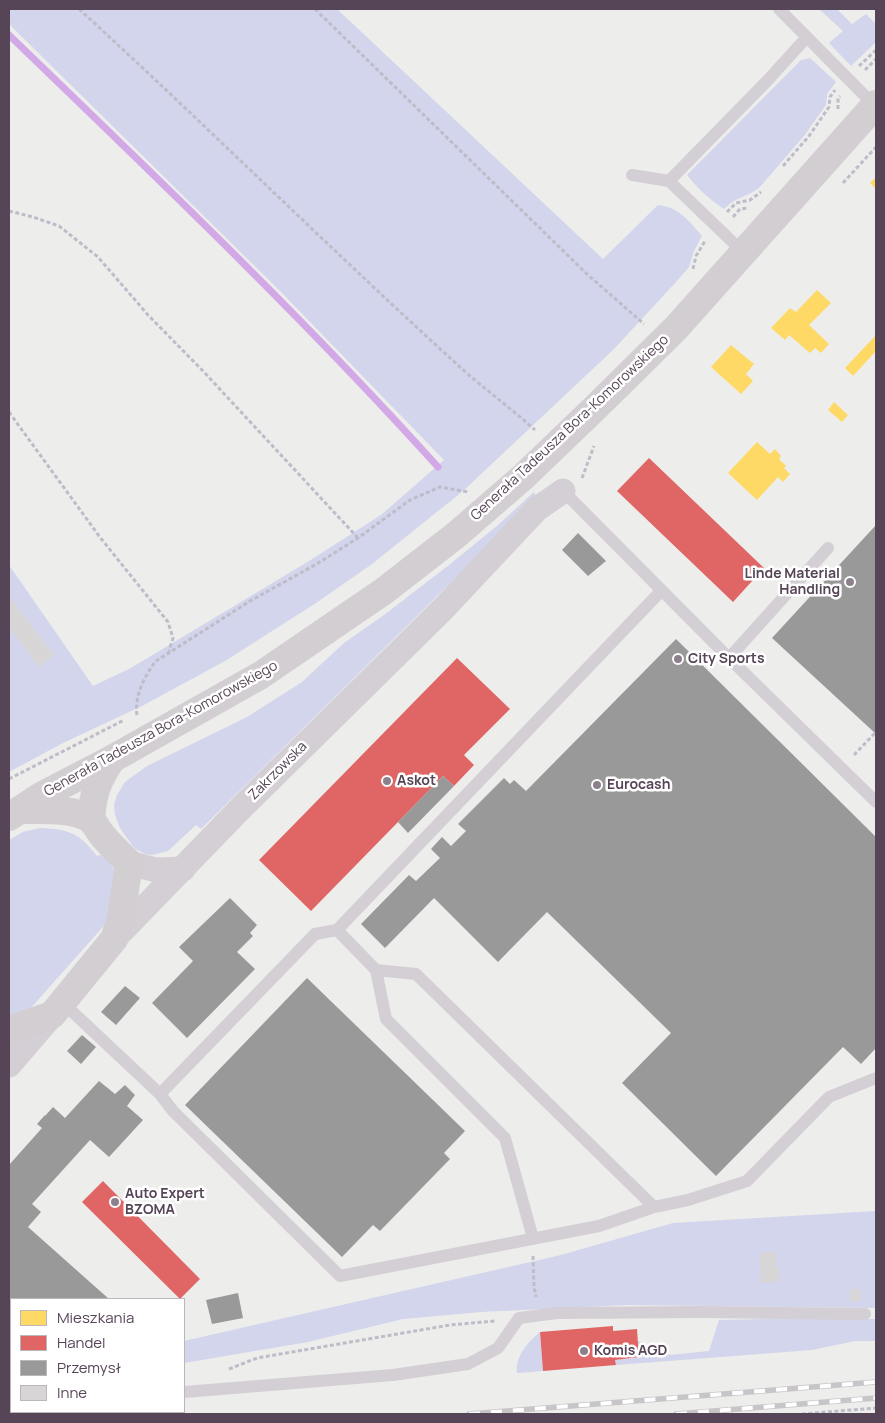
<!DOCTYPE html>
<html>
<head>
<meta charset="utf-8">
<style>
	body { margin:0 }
	#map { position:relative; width:885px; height:1423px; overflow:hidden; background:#ededec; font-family:Manrope,sans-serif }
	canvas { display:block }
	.frame { position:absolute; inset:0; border:10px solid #564557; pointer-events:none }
	.legend { position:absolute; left:10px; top:1298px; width:175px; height:115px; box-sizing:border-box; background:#fff; border:1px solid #bbb5bc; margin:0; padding:6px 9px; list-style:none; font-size:15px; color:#564557 }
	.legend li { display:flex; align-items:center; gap:10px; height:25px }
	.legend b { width:25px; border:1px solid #bbb5bc }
</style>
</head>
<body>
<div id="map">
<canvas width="885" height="1423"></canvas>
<div class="frame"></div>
<ul class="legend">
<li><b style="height:14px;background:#ffd966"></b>Mieszkania</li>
<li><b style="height:14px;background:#e06666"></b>Handel</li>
<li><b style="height:14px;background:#999"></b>Przemysł</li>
<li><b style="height:14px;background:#d8d5d7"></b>Inne</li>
</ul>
</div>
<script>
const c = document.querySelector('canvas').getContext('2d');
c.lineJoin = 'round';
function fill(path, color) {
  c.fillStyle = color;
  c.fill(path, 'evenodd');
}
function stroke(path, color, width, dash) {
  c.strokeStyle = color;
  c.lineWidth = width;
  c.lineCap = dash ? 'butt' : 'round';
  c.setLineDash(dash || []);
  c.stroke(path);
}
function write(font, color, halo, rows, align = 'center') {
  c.font = font + ' Manrope,sans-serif';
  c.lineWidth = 5;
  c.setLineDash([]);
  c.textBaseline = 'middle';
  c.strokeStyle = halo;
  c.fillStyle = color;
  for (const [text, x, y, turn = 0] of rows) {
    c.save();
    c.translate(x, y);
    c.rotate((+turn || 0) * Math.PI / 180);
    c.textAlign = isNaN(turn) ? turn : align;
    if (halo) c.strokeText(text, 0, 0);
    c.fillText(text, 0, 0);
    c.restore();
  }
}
fill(new Path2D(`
	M9,9H337L603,259L658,205C680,208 688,220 702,236L694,251L689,267L676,282L613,350L463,491L372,564L316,603L225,661L142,706L63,743L9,772V565L93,686L131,668L309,561L381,515L444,460L280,291L9,24Z
	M819,9H837L852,24L866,14L876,24V42L851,66L829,43L843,31Z
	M810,58L836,82L827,94L826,105L804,136L759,188C747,197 735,197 724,209C709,199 698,189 687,175L801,60Z
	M534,492L536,496L499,535L201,829L196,825L168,851L152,855L145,854L134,848L120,828L115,815L114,805L117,795L125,782L147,766L247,717L302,682L344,643L384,615L449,565L498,525Z
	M40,828C69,829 79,833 97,856L103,854L114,869L118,881L110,919L29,1010L9,1018V840L23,832Z
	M876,1211V1308L627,1305L481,1312L403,1319L308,1342L184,1363V1341L561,1255L673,1223Z
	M766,1319H876V1341H855L812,1350L616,1365L615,1360L639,1357L638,1341L670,1355L709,1351L719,1320Z
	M540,1332L543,1371L517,1373C515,1356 528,1342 540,1332Z`), '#d2d5eb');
fill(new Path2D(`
	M876,177V189L870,183Z
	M817,290L831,303L809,325L829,344L821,353L815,348L810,353L789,335L785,340L771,328L790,308L796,312Z
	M876,335V351L853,376L845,368Z
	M731,345L754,364L746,374L753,381L741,394L711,367Z
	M834,402L848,415L842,422L828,410Z
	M757,442L770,454L775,449L781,456L779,459L786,466L784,468L790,474L783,482L778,477L757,500L728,473Z`), '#ffd966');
fill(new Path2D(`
	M649,458L764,568L733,602L617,491Z
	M457,658L510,709L464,755L474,765L454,786L443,776L311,911L259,860Z
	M103,1181L200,1279L180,1299L82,1202Z
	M613,1326V1331L637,1329L639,1357L615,1360L616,1365L543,1371L540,1332Z`), '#e06666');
fill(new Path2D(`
	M876,525V734L772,638Z
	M578,533L606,561L588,576L562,550Z
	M676,639L876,837V1048L861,1064L843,1047L716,1176L622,1083L671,1033L547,912L498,962L434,898L385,948L361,924L409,875L416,881L440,858L431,849L442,837L451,846L466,831L458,824L504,778L510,784L514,780L526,791Z
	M443,776L454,786L408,833L398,822Z
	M230,898L257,925L250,933L253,936L237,952L255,969L187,1038L152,1003L193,961L179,947Z
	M307,978L465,1131L444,1153L450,1159L380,1231L373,1225L342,1257L185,1105Z
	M125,986L140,998L116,1025L101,1012Z
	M82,1035L96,1047L81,1064L67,1051Z
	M99,1081L115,1094L125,1085L135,1095L127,1106L143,1120L109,1157L90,1140L32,1204L41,1212L28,1227L109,1299H11V1303L9,1301V1165L42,1128L37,1124L45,1115V1116L53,1107L65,1118Z
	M238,1293L243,1318L212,1324L206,1300Z`), '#999');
stroke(new Path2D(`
	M9,35C155,176 302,316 438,467`), '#d2a8e6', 7);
fill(new Path2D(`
	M10,598L54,655L39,667L9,627Z
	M776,1252V1268H779V1282L761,1283L760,1253Z
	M850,1289H860L861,1301H850Z`), '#d8d5d7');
stroke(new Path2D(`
	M79,9C208,127 331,250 460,367C484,389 511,408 535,430
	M315,9L588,275L644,324
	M859,66L876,50
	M865,70L876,59
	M838,109V98L840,96
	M783,166L809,136L829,107L830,97L835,90
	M843,183L876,147
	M9,211L33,217L59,226L98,257L148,315L203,371L358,538
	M727,212L736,203L750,200L761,192
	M733,217L740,209L748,208
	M693,269L696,256L705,241
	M9,412L99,536L168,622L173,638L169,651
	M582,478L594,446
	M137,715C134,696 145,675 156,661L250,601L315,565L358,538L410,500L440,487L468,492
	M854,755L875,733
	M9,779L124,720
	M533,1256L534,1287L536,1297
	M229,1369L257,1358L450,1325L495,1321
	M802,1414L876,1408`), '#bebcc8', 3, [4, 2.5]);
stroke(new Path2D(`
	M779,9L875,106
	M632,175L669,181L743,252
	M669,181L767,81L807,37
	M563,491L729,658L876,802
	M729,658L828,548
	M337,930L661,591
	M376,970L386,1019L505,1138L533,1238
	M63,1003L160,1094
	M654,1207L416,974L376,970L337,930L315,934L160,1094L173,1111L340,1276L599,1226L654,1207L688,1200L747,1181L829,1097L876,1078
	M184,1392L393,1375L468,1364L498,1348L519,1318L557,1313L702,1312L865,1314
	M9,1394H11`), '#d4cfd4', 12);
stroke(new Path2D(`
	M129,863L156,870L183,869
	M114,939L241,808L443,609L537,509L563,491
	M9,1065L52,1015`), '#d4cfd4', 25);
stroke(new Path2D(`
	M9,817L41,796L112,759L261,675L384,591L456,535L523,477L597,406L676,328L876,104
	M91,820C93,793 97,781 112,759
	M9,1030L52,1015L114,939L121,919L129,863C120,854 110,845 102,835C98,830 95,823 90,819C73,808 41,810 21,810`), '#d3ced2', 28);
const rail = new Path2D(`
	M469,1414L876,1382
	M676,1414L876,1398`);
stroke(rail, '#c8c5c9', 5.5);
stroke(rail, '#fff', 4, [11]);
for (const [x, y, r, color] of [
	[850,582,5,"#8b808b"],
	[678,659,5,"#8b808b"],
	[387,781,5,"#8b808b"],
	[597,785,5,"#8b808b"],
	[115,1202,5,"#8b808b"],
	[584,1351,5,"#8b808b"]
]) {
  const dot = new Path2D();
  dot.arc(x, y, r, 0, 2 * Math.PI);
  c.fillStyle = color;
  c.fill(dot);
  stroke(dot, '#fff', 2);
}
write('14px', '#564557', '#fff', [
	["Generała Tadeusza Bora-Komorowskiego",570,428,-43],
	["Generała Tadeusza Bora-Komorowskiego",161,729,-29],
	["Zakrzowska",278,771,-45]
]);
write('bold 14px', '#564557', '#fff', [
	["Linde Material",840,574,"right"],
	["Handling",840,590,"right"],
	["City Sports",688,659],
	["Askot",397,781],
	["Eurocash",607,785],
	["Auto Expert",125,1194],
	["BZOMA",125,1210],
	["Komis AGD",594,1351]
], 'left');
</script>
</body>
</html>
